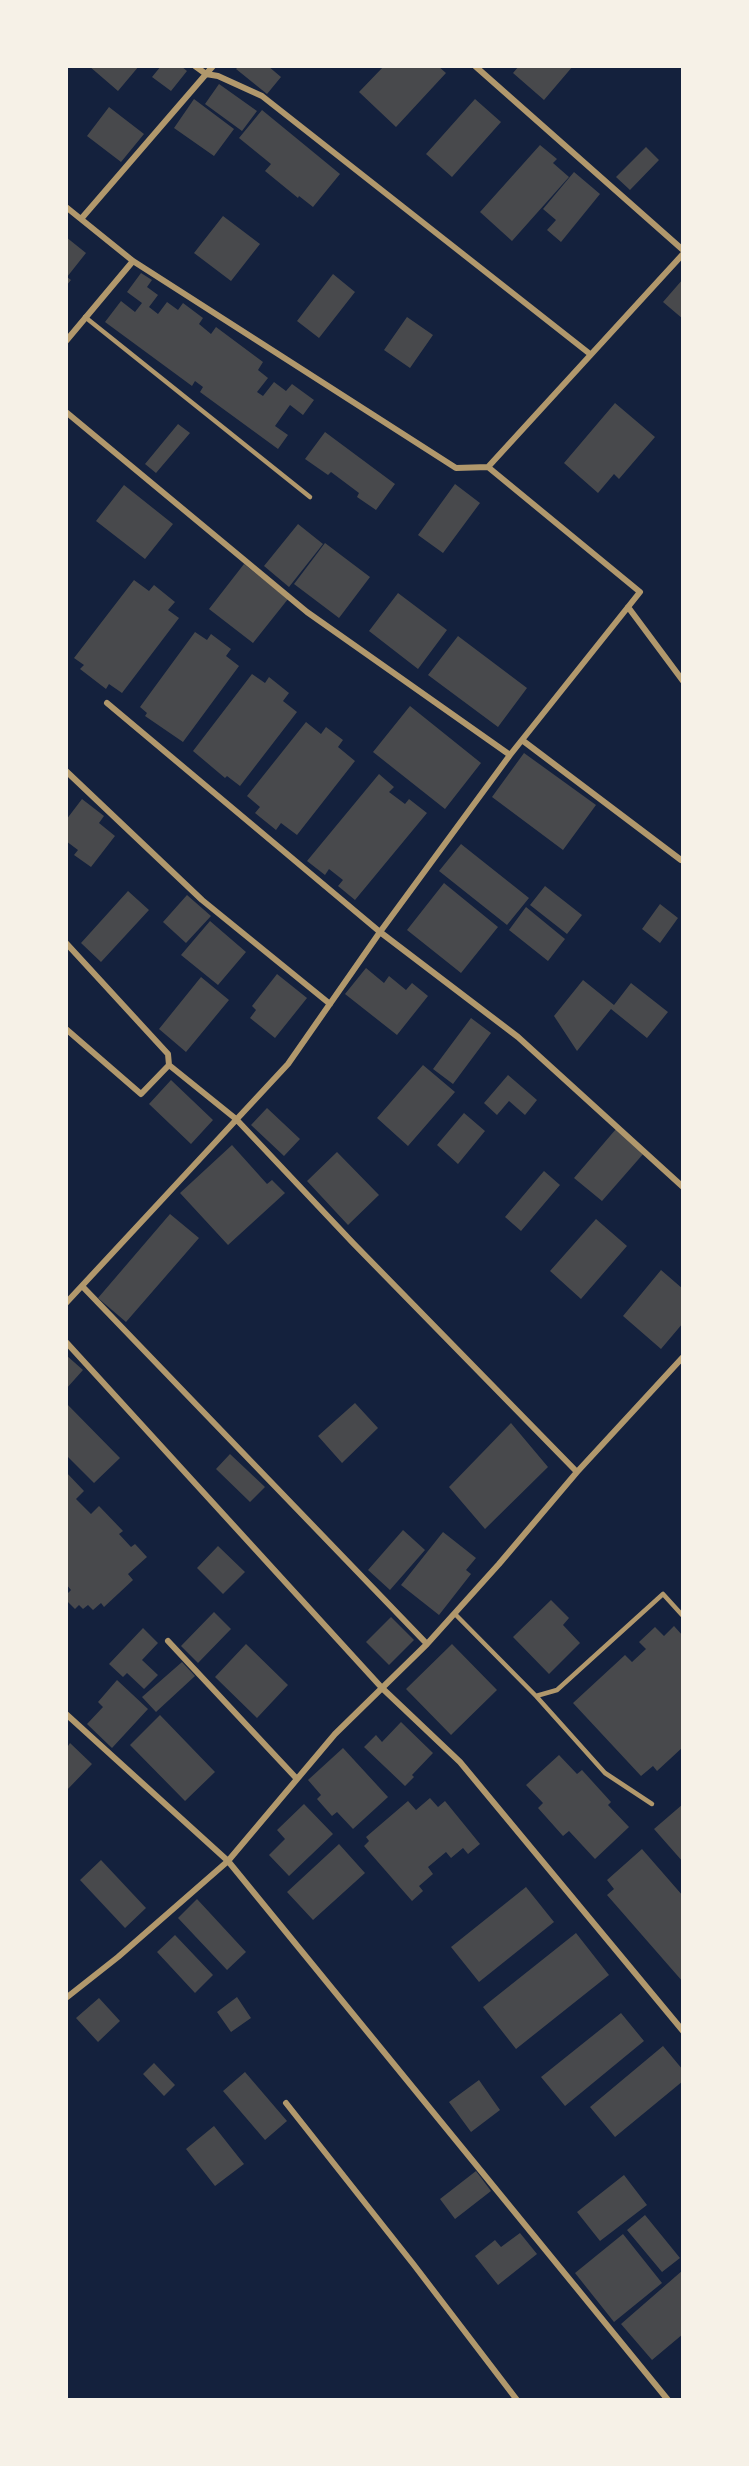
<!DOCTYPE html>
<html>
<head>
<meta charset="utf-8">
<style>
	body { margin:0 }
	#map { position:relative; width:749px; height:2466px; overflow:hidden; background:#14213d; font-family:Bitter,serif }
	canvas { display:block }
	.frame { position:absolute; inset:0; border:68px solid #f6f1e7; pointer-events:none }
</style>
</head>
<body>
<div id="map">
<canvas width="749" height="2466"></canvas>
<div class="frame"></div>
</div>
<script>
const c = document.querySelector('canvas').getContext('2d');
c.lineJoin = 'round';
function fill(path, color) {
  c.fillStyle = color;
  c.fill(path, 'evenodd');
}
function stroke(path, color, width, dash) {
  c.strokeStyle = color;
  c.lineWidth = width;
  c.lineCap = dash ? 'butt' : 'round';
  c.setLineDash(dash || []);
  c.stroke(path);
}
fill(new Path2D(`
	M89,66H139L118,91Z
	M161,66H181L187,71L171,91L152,77Z
	M239,66H268L281,77L267,94L236,69Z
	M384,66H438L446,73L396,127L359,92Z
	M519,66H573L544,100L513,73Z
	M219,84L257,111L242,131L205,104Z
	M194,99L234,129L214,156L174,128Z
	M475,99L501,122L452,177L426,154Z
	M109,107L144,134L121,162L87,136Z
	M262,110L340,174L313,207L299,196L298,198L265,171L271,164L239,138Z
	M540,145L557,159L553,163L569,177L512,241L480,212Z
	M646,147L659,160L630,190L616,177Z
	M574,172L600,194L561,242L547,230L556,220L543,209Z
	M223,216L260,244L231,281L194,253Z
	M66,237L86,253L67,277L71,280L66,286Z
	M141,273L152,280L147,287L158,295L149,307L158,314L167,302L178,310L183,303L203,318L199,324L211,334L216,327L263,362L258,370L268,378L257,392L263,396L274,382L286,391L292,384L314,400L303,415L290,405L275,426L288,435L278,449L200,392L203,387L195,381L192,386L105,322L121,301L135,312L142,303L127,292Z
	M333,274L355,292L319,338L297,321Z
	M683,279V319L663,302Z
	M407,317L433,335L410,368L384,350Z
	M615,403L655,437L619,479L614,474L598,493L564,463Z
	M178,424L190,433L156,473L145,464Z
	M325,432L395,484L376,510L357,497L359,493L331,472L328,475L305,459Z
	M455,484L480,503L443,553L418,535Z
	M124,485L173,524L145,559L96,521Z
	M298,524L323,544L289,587L264,566Z
	M325,543L370,577L339,618L294,584Z
	M244,564L288,599L253,643L209,609Z
	M134,580L149,591L154,585L175,602L168,610L179,618L122,693L109,684L106,689L80,669L84,665L74,658Z
	M398,593L447,630L418,669L369,631Z
	M195,632L207,640L211,634L231,649L226,656L239,666L183,742L145,716L147,713L140,707Z
	M458,636L527,688L498,727L428,675Z
	M252,674L265,683L269,677L289,693L283,701L297,712L240,786L227,776L225,778L193,751Z
	M410,706L481,763L445,809L373,752Z
	M306,722L321,734L326,727L343,740L338,747L355,761L297,835L281,823L276,830L255,813L260,807L247,796Z
	M524,753L596,805L563,850L492,797Z
	M379,774L394,787L389,792L405,804L409,799L427,813L355,900L338,886L343,880L329,869L325,875L307,861Z
	M82,799L104,816L99,823L115,836L91,867L74,855L78,850L66,841V820Z
	M461,844L529,898L507,925L439,871Z
	M444,883L498,927L461,973L407,930Z
	M545,886L582,915L567,934L530,905Z
	M128,891L149,910L101,962L81,943Z
	M187,895L211,916L186,943L163,922Z
	M660,904L678,918L660,943L642,929Z
	M526,907L565,939L548,961L509,930Z
	M210,921L246,952L218,985L181,955Z
	M366,968L384,983L389,976L406,990L412,983L428,996L397,1035L345,994Z
	M277,974L307,998L275,1038L250,1018L256,1010L252,1006Z
	M201,977L229,1000L186,1052L159,1029Z
	M583,980L614,1005L631,983L668,1012L647,1038L611,1009L577,1051L554,1016Z
	M471,1018L491,1033L453,1084L433,1069Z
	M423,1065L455,1092L408,1146L377,1118Z
	M508,1075L537,1100L525,1115L509,1101L497,1115L484,1103Z
	M171,1080L213,1120L191,1144L149,1104Z
	M267,1108L300,1139L284,1156L251,1125Z
	M464,1113L485,1131L458,1164L437,1145Z
	M616,1129L644,1153L602,1201L574,1178Z
	M232,1145L267,1184L272,1180L285,1193L228,1245L180,1193Z
	M337,1152L379,1195L348,1225L307,1181Z
	M544,1171L560,1185L521,1231L505,1217Z
	M170,1214L199,1238L126,1322L98,1298Z
	M596,1219L627,1246L581,1299L550,1271Z
	M661,1270L683,1289V1323L661,1349L623,1316Z
	M66,1355L83,1370L66,1389Z
	M66,1403L120,1458L94,1483L66,1455Z
	M355,1403L378,1428L342,1463L318,1436Z
	M511,1423L548,1467L485,1529L449,1487Z
	M230,1454L265,1487L250,1502L216,1469Z
	M66,1472L84,1491L76,1499L91,1514L99,1506L123,1531L119,1534L131,1547L135,1544L147,1557L128,1574L133,1580L104,1607L101,1603L93,1610L88,1605L83,1609L79,1605L75,1609L66,1600V1595L71,1590L66,1584Z
	M403,1530L425,1550L390,1590L368,1570Z
	M443,1532L476,1558L466,1570L471,1574L439,1615L401,1585Z
	M218,1546L245,1572L223,1594L197,1568Z
	M551,1600L569,1618L563,1625L580,1643L549,1674L513,1637Z
	M214,1612L231,1629L198,1663L181,1646Z
	M391,1617L414,1640L389,1665L366,1642Z
	M674,1626L683,1636V1747L657,1771L653,1766L641,1776L573,1703L625,1655L632,1662L646,1649L639,1642L655,1627L664,1636Z
	M143,1628L158,1643L142,1660L158,1675L144,1689L127,1673L123,1677L109,1664Z
	M246,1644L288,1685L257,1718L215,1677Z
	M452,1644L497,1690L451,1735L406,1689Z
	M182,1662L195,1676L156,1712L142,1697Z
	M117,1680L148,1709L112,1748L87,1724L103,1707L98,1702Z
	M160,1715L215,1772L185,1801L130,1745Z
	M401,1722L433,1753L412,1775L414,1777L405,1786L364,1747L376,1735L382,1742Z
	M70,1743L92,1764L66,1791V1744L68,1746Z
	M343,1748L388,1797L353,1829L337,1812L332,1816L317,1799L321,1795L308,1780Z
	M559,1755L577,1774L582,1770L611,1802L608,1805L629,1827L595,1859L569,1831L563,1836L538,1808L543,1803L526,1785Z
	M430,1798L438,1807L445,1801L480,1844L468,1854L463,1848L451,1858L446,1852L428,1867L433,1874L419,1886L423,1891L412,1901L364,1846L369,1841L366,1837L408,1801L416,1810Z
	M304,1804L333,1834L289,1876L269,1855L285,1839L277,1830Z
	M683,1804V1862L654,1829Z
	M339,1844L365,1873L313,1920L287,1892Z
	M642,1849L683,1896V1982L607,1895L614,1889L607,1880Z
	M101,1860L146,1908L125,1928L80,1880Z
	M526,1887L554,1922L479,1982L451,1947Z
	M197,1899L246,1952L227,1970L178,1918Z
	M576,1933L609,1975L516,2049L483,2007Z
	M175,1935L213,1975L195,1993L157,1952Z
	M237,1997L251,2018L231,2032L217,2012Z
	M99,1998L120,2021L98,2042L76,2018Z
	M621,2013L644,2041L565,2106L541,2077Z
	M663,2046L683,2070V2081L615,2137L590,2107Z
	M154,2063L175,2085L164,2096L143,2074Z
	M245,2072L287,2121L265,2140L223,2091Z
	M479,2080L500,2110L471,2132L449,2102Z
	M214,2126L244,2164L215,2186L186,2149Z
	M476,2171L491,2191L455,2219L440,2199Z
	M624,2175L647,2205L600,2241L577,2212Z
	M645,2215L680,2258L662,2272L627,2230Z
	M520,2233L537,2254L498,2285L475,2256L495,2240L501,2247Z
	M623,2234L662,2283L614,2322L575,2273Z
	M683,2270V2334L652,2360L621,2324Z`), '#48494c');
stroke(new Path2D(`
	M85,317L310,497
	M455,1614L536,1696L557,1690L663,1594L683,1616
	M536,1696L605,1773L652,1804`), '#b1986c', 4.5);
stroke(new Path2D(`
	M195,66L206,74L218,76L262,96L590,354
	M475,66L683,250
	M66,207L133,261L456,468L488,467L683,254
	M81,219L213,66
	M66,341L133,261
	M66,412L307,612L510,755
	M628,607L683,681
	M107,703L380,932L518,1037L683,1187
	M522,740L681,860
	M66,771L202,900L330,1004
	M66,943L168,1054L169,1065L236,1119L353,1243L577,1472
	M66,1029L141,1094L169,1065
	M82,1286L427,1644
	M66,1303L288,1064L380,932L510,755L640,592L488,467
	M66,1342L382,1688L460,1762L683,2031
	M168,1641L297,1779
	M66,1714L228,1861L668,2400
	M66,1998L118,1957L228,1861L335,1734L427,1644L499,1564L577,1472L683,1357
	M286,2103L414,2265L517,2400`), '#b1986c', 6);
</script>
</body>
</html>
